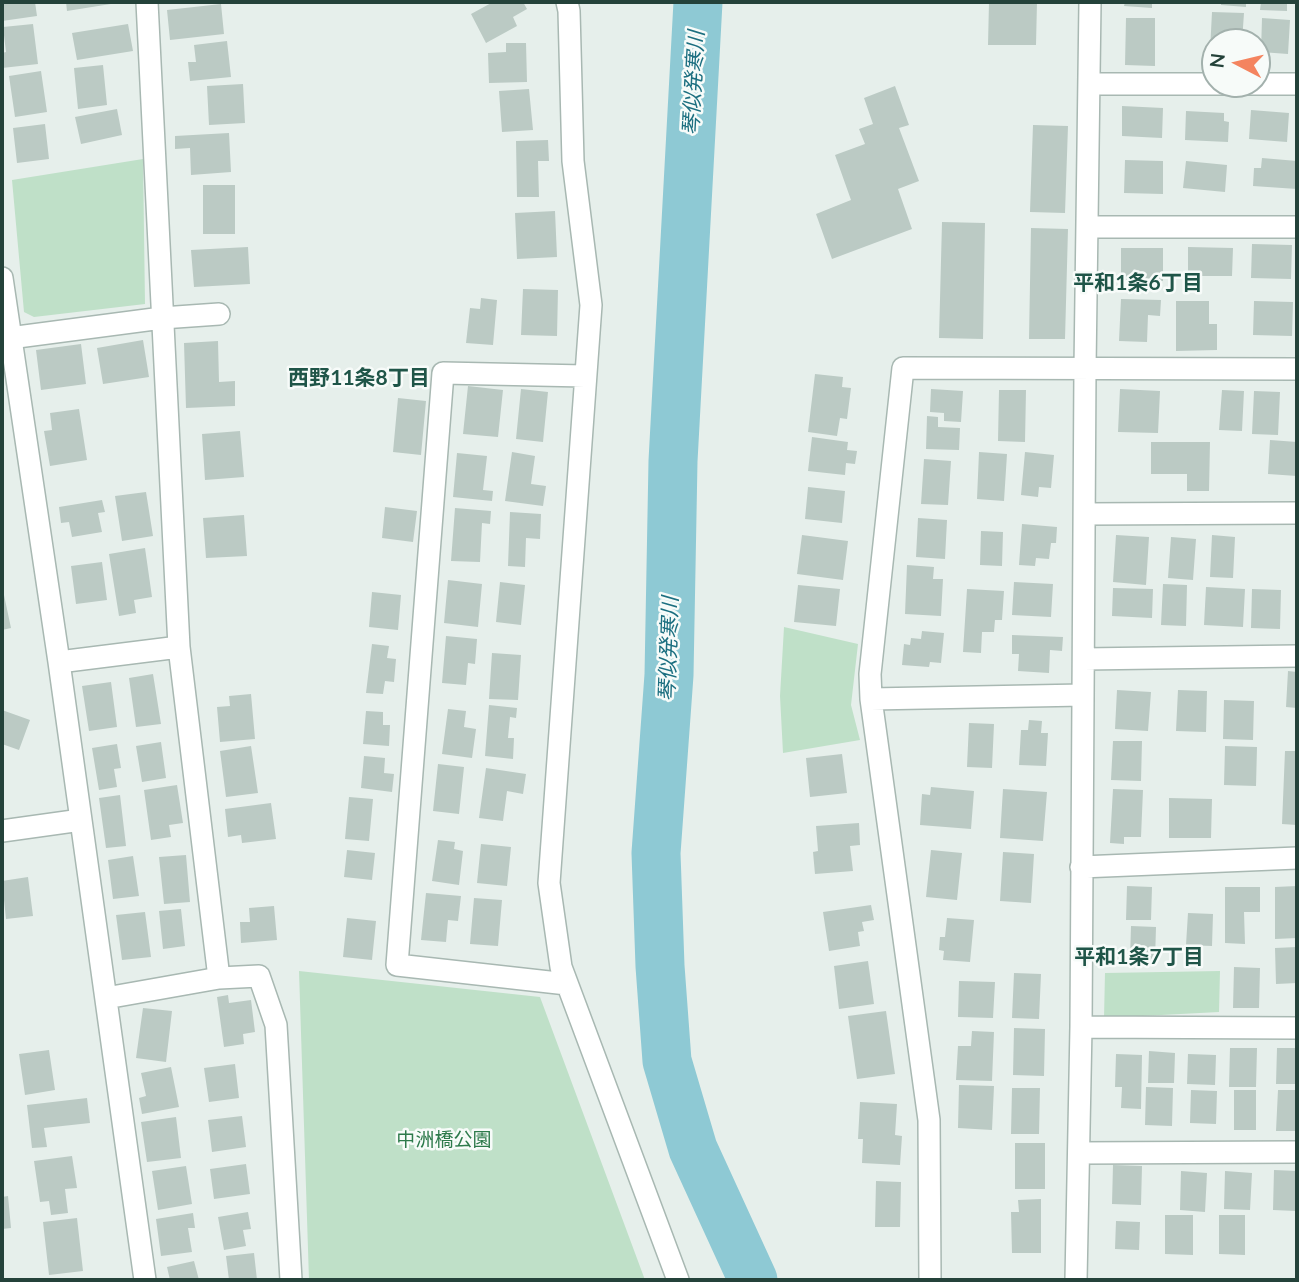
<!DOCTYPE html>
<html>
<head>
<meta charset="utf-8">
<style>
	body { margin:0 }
	#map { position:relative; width:1299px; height:1282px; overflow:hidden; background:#e6efeb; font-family:Lato,sans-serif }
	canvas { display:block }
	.frame { position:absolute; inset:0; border:4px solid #24423a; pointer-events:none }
	.north { position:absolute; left:1201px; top:28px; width:70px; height:70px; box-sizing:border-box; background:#f7fbf9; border:2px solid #a3b1ad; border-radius:50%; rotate:277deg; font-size:19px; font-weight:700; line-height:28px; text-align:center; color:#24423a }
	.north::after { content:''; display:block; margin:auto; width:24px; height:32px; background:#f4845f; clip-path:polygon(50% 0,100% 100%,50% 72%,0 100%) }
</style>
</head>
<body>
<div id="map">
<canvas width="1299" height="1282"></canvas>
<div class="frame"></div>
<div class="north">N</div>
</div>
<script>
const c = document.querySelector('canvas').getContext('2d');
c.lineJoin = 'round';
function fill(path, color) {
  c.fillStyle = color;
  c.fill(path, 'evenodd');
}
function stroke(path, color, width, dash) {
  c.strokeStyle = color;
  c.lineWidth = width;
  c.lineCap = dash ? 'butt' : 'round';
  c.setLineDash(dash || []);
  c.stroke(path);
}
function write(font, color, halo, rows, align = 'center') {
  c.font = font + ' Lato,"Noto Sans JP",sans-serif';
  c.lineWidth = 5;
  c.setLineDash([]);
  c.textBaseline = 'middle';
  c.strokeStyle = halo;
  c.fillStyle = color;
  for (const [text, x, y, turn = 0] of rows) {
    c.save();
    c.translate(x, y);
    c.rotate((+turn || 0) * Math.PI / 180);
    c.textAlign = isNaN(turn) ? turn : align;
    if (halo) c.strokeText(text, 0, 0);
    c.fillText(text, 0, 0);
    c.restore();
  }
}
fill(new Path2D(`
	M143,159L145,304L34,317L24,312L12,180Z
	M784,627L858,644L851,705L860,740L783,753L780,696Z
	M299,971L540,997L645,1280H309Z
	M1220,971L1219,1012L1104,1018L1105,973Z`), '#bfe0c8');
stroke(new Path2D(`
	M698,2L673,461L669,675L656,853L660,966L667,1061L693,1149L753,1280`), '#8ec9d4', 49);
fill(new Path2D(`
	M2,2H35L37,16L2,21Z
	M66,2H116L117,3L67,11Z
	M493,2H523L527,9L513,17L517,26L486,43L471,14Z
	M989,2H1037L1036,45H988Z
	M1125,2H1152V8L1124,6Z
	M1221,2H1246V7L1221,5Z
	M1261,2H1287V11L1260,10Z
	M221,4L224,34L170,40L167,10Z
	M1212,12L1244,13L1242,42H1215V51H1210Z
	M1126,18H1155V66L1125,65Z
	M1262,18L1290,20L1288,54L1261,52Z
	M33,24L38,64L2,68V53L6,52L3,27Z
	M128,24L133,51L77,60L72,33Z
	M227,41L231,77L190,81L188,62H196L194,45Z
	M506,43H526L527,82L489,83L488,53L506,52Z
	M103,65L107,105L78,109L74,68Z
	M41,71L47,112L15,117L9,76Z
	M243,84L245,123L209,125L207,86Z
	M895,86L909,125L899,128L919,181L898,189L912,229L832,259L816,214L851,200L835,155L865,144L859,129L873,124L864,98Z
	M529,89L533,130L502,132L499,91Z
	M1122,106L1163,108L1162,138L1122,136Z
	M117,109L122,135L81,144L75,117Z
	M1251,110L1289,113L1287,142L1249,139Z
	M1186,111L1224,113V121L1229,122L1228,142L1185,140Z
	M45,124L49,159L17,163L13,128Z
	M1033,125L1068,126L1065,213L1030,212Z
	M229,133L231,172L191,175L190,148L175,149V136Z
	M548,140L549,161H538L539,197H517L516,141Z
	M1262,158L1297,161V189L1253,186L1254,168H1261Z
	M1125,160L1163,161V194L1124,193Z
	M1186,161L1227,165L1225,192L1183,188Z
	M203,185H235V234H203Z
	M555,211L557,257L517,259L515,213Z
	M942,222L985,223L983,339L939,338Z
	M1031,228L1068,229L1065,339H1029Z
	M1252,244L1292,245L1291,279L1251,278Z
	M248,247L250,284L194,287L191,250Z
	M1188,247L1233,248L1232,276H1188Z
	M1121,248H1163V281H1121Z
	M523,289L558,290L557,336L521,335Z
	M481,298L497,300L493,345L466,343L470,308L480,309Z
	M1121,299L1161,300L1160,316L1148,315L1147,342L1119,341Z
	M1176,301H1209V324H1217V350L1176,351Z
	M1254,301L1293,302L1292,336L1253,335Z
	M143,340L149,377L103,384L97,348Z
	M218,341L219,382L235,381V406L186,408L184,343Z
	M81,344L86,384L41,390L36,350Z
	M815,374L843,377L842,387L851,388L847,419L840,418L837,436L808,432Z
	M468,386L503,390L498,437L463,434Z
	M521,389L548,392L543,442L516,439Z
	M931,389L963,391L961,422L944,421V413L930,412Z
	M1120,389L1160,391L1158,433L1118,432Z
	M999,390H1026L1025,442L998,441Z
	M1222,390L1244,391L1242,431L1219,430Z
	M1254,391L1280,392L1278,435L1252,434Z
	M398,398L426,401L421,455L393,452Z
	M79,409L87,460L50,466L44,431L52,430L50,413Z
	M927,416L938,417V427L960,428L959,450L926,449Z
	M240,431L244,477L205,480L202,434Z
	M812,437L848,442L847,450L857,451L855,464L846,463L845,475L808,471Z
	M1270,440L1297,442V476L1268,474Z
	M1151,442H1210L1209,491H1187V474H1151Z
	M512,452L535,456L531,484L546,486L543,506L505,501Z
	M979,452L1007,454L1004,501L977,499Z
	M1025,452L1054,455L1051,488L1039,487L1038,497L1021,495Z
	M457,453L487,456L483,490L493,491L492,501L453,497Z
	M924,459L951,461L948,505L921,504Z
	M808,487L845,491L842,523L805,519Z
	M146,492L153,536L122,541L115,496Z
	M102,500L105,512L98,513L102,532L72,537L69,522L61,523L59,507Z
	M385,507L417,511L413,542L382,538Z
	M455,508L491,511L490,524L482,523L480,562L451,561Z
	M510,512L541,514L540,539L526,538L525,567L508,566Z
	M244,515L247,556L206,558L203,518Z
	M918,518L947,520L945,559L916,557Z
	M1022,524L1057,527L1056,543H1051L1049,559L1036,558L1035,566L1019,565Z
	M981,531L1003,532L1002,566L980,565Z
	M802,535L848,541L843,580L797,574Z
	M1116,535L1149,537L1146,585L1113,582Z
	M1212,535L1235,537L1233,578L1210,577Z
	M1171,537L1196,539L1193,580L1168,578Z
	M145,548L152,597L134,600L136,613L119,616L109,554Z
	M102,562L107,600L76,604L71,566Z
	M907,565L934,567L933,579H943L941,616L905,614Z
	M448,580L482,584L478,627L444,623Z
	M500,582L525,585L521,625L496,622Z
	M1014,582L1053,584L1051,617L1012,615Z
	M1163,584L1187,585L1186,626L1161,625Z
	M798,585L840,589L836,626L794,622Z
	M1206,587L1245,589L1243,627L1204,625Z
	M1113,588L1153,589L1152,618L1112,616Z
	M967,589L1004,591L1002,620H995L994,632H982L981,653L963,652Z
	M1252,589L1281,590L1280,629L1251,628Z
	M372,592L401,595L398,630L369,627Z
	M4,595L11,628L2,630V596Z
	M922,631L944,633L941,663L930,662L929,667L902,665L904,644L910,645L911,638L921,639Z
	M1012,635L1063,637L1062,651L1050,650L1049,673L1018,671L1019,654H1012Z
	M446,636L477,639L475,664L468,663L466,685L442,683Z
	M372,644L389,646L387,658L396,659L394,682L385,681L383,694L366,693Z
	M492,653L521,655L518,700L489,699Z
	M1288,671L1297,672V708L1286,707Z
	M153,674L161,724L136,727L129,678Z
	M111,682L117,727L89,731L82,686Z
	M1117,690L1151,692L1148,731L1115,729Z
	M1178,690L1207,691L1206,732L1176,731Z
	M251,694L255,739L220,742L217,707L230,706L229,696Z
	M1224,700L1254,701L1253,740L1223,739Z
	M489,705L517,708L516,718L510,717L508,738H514L513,759L485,756Z
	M448,709L466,711L464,727L476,729L472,758L442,754Z
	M2,710L30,720L19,750L2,744Z
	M366,711L383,712V725H390L389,746L363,744Z
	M1029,720L1042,721L1041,733H1048L1046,766L1019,765L1021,730H1028Z
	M969,723L994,724L992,768L967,767Z
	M1113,741H1142L1141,781L1111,780Z
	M161,742L166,778L142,782L136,746Z
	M117,744L121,768L114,769L117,787L99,790L92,748Z
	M251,746L258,793L226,797L220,751Z
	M1225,746L1257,747L1256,786L1224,785Z
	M1285,751H1297V825L1282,824Z
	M842,754L847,793L810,797L806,758Z
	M364,756L385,758L384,773L394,774L392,792L361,788Z
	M438,764L464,767L459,814L433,811Z
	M486,768L526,774L523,794L507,791L503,821L479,818Z
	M177,785L183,823L169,825L171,837L151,840L144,790Z
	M931,787L974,791L971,829L920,825L922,794L930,795Z
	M1003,789L1047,792L1043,841L1000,838Z
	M1113,789L1143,790L1141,837H1124V844L1110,843Z
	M120,795L126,846L106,848L99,798Z
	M349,797L373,799L369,841L345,839Z
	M1169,798L1212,799L1211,838H1169Z
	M271,803L276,839L242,843L241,835L228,837L225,809Z
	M859,823L860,845L850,846L853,871L815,874L813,852L818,851L816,826Z
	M438,840L455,842L454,849L463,851L459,885L432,881Z
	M481,844L511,847L507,886L477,883Z
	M347,850L375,853L372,880L344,877Z
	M931,850L962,853L957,900L926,897Z
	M1003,852L1034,854L1031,903L1000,901Z
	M186,855L190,902L164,904L159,857Z
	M133,856L139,896L113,899L108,860Z
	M28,877L33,916L6,919L2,881Z
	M1127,886L1152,887L1151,920H1126Z
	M1297,886V938L1275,939V887Z
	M1225,887H1260V912H1244L1245,944L1225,943Z
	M426,893L461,896L458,921L448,920L446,942L421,940Z
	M474,898L502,900L498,946L470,944Z
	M871,905L874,920L862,922L864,931L858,932L860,946L829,951L823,912Z
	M274,906L277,940L241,943L240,922H250L249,908Z
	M181,909L185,946L163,949L159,911Z
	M145,912L151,957L122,960L116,915Z
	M1188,913L1213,914L1212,946L1186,945Z
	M347,918L376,921L372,960L343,957Z
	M947,918L974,920L970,962L943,960L944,951L939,950L940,937H945Z
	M1131,926L1156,927L1155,961L1130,960Z
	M1297,947V983L1276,984L1275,948Z
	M868,961L874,1004L839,1009L834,966Z
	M1234,967L1260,968L1259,1008H1233Z
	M1014,973L1041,974L1039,1019L1012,1018Z
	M959,981L995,982L993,1018L958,1017Z
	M228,995L229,1003L251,1000L255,1032L243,1034L244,1044L224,1047L217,997Z
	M143,1008L172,1011L166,1062L136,1058Z
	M886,1011L895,1074L857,1079L848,1016Z
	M1014,1028L1045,1029L1044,1076L1013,1075Z
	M972,1031L994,1032L992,1081L956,1080L958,1046H971Z
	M1230,1048H1257L1256,1087H1229Z
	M1277,1048H1297V1084H1276Z
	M49,1050L55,1090L25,1095L19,1054Z
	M1149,1051L1175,1053L1174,1083H1148Z
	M1116,1054L1142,1055L1141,1109L1121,1108L1122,1087H1115Z
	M1188,1054L1216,1055L1215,1085L1187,1084Z
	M235,1064L239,1098L209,1102L204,1068Z
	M171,1067L179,1107L142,1114L139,1098L146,1096L141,1073Z
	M959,1085L994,1086L992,1130L958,1128Z
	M1146,1087L1173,1088L1172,1126L1145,1125Z
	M1012,1088H1040L1039,1134H1011Z
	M1191,1090L1217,1091L1216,1124L1190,1123Z
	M1234,1090H1256V1130H1234Z
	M1278,1090H1297V1131H1276Z
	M87,1098L90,1123L44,1128L47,1147L32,1148L27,1105Z
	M860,1102L897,1104L895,1135L902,1136L900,1165L862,1163L863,1139H858Z
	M242,1116L246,1147L212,1152L208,1120Z
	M176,1117L181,1158L147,1162L141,1122Z
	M1015,1143H1045V1189H1015Z
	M72,1156L77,1188L65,1189L68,1213L51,1215L49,1201L40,1202L34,1161Z
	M246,1164L250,1194L214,1199L210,1169Z
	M1113,1165L1142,1166L1141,1205L1112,1204Z
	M186,1166L192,1204L158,1210L152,1171Z
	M1274,1170L1297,1171L1296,1211L1273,1210Z
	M1181,1171L1207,1173L1205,1212L1180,1210Z
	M1225,1171L1252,1173L1250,1210L1224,1209Z
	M876,1181L901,1182L900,1227H875Z
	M8,1196L11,1228L2,1229V1197Z
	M1041,1199V1253H1012L1011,1212H1019L1018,1200Z
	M248,1212L251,1229L243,1230L246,1246L224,1250L218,1217Z
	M193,1213L195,1228H188L192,1252L161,1256L156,1219Z
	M1165,1215H1193V1255L1165,1254Z
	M1219,1215H1245V1255L1219,1254Z
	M77,1218L83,1271L49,1275L43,1222Z
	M1116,1221L1140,1222L1139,1250L1115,1249Z
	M254,1253L257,1280H229L226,1256Z
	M194,1261L199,1280H170L167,1267Z`), '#bbcac4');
const minor = new Path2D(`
	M147,2L179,647L219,978
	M567,2L569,11L573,161L591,305L549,883L561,967L678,1280
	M1090,84H1297
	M1088,227H1297
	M2,278L59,662L145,1280
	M2,339L162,318L219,314
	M1085,514L1297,513
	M1084,659L1297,656
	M59,662L179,647
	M871,699L1083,695
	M2,831L81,820
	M1081,867L1297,858
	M567,984L397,965L443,373L585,376
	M106,998L219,978L259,976L276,1025L291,1280
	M1081,1027L1297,1028
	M1079,1153L1297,1152
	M930,1280L929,1120L871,699L870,674L903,368L1297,369
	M1076,1280L1081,1027L1085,368L1090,2`);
stroke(minor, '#a8b8b2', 24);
stroke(minor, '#fff', 21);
write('19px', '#2d7a4b', '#f7fbf9', [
	["中洲橋公園",444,1140]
]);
write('italic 21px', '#1c6f80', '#f7fbf9', [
	["琴似発寒川",694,83,-87],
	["琴似発寒川",669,649,-88]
]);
write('bold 21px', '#1f5548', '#f7fbf9', [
	["平和1条6丁目",1138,283],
	["西野11条8丁目",359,378],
	["平和1条7丁目",1139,957]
]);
</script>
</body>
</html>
